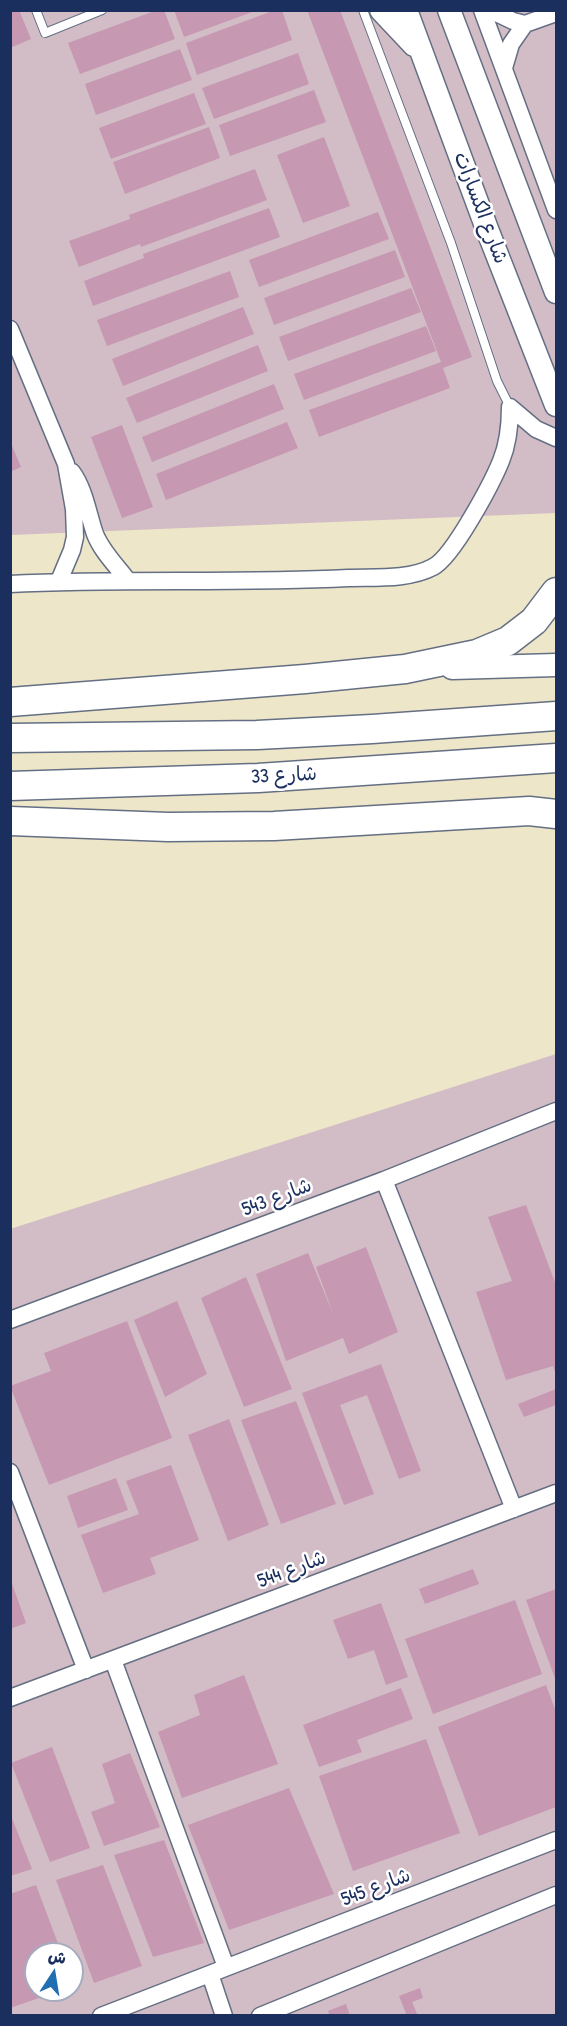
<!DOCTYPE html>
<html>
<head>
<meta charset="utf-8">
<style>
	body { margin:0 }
	#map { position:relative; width:567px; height:2026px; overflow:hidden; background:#eee6c9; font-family:"Patrick Hand","Playpen Sans Arabic",sans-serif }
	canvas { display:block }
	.frame { position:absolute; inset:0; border:12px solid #1b2f5e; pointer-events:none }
	.north { position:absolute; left:24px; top:1942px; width:60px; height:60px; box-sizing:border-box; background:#fff; border:2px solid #a4acbf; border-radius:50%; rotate:12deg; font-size:16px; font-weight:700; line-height:24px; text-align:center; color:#1b2f5e }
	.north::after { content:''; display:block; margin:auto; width:21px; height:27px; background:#1f6fb2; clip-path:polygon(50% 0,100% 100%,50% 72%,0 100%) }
</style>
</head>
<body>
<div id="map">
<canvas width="567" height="2026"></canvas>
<div class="frame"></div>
<div class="north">ش</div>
</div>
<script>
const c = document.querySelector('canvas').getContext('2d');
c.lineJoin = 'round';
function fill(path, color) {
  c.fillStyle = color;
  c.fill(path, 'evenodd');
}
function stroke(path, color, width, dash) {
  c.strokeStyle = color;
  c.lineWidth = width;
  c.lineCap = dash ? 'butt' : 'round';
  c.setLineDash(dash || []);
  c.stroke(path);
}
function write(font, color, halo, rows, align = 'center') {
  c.font = font + ' "Patrick Hand","Playpen Sans Arabic",sans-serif';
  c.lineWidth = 5;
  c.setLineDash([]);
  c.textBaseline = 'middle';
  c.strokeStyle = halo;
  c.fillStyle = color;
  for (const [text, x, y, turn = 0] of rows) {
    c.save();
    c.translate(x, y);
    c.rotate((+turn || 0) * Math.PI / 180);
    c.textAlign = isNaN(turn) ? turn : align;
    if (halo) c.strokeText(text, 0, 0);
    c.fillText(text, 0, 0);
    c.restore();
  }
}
fill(new Path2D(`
	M10,11H556V513L11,535Z
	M556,1054V2015H11L10,1229ZM36,1954H72V1990H36Z`), '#d2bdc6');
fill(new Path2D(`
	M10,10H19L31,39L10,48Z
	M157,10H164L175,39L80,74L68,43Z
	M174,10H254L255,11L184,37Z
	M275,10H282L292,40L197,75L186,43Z
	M307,10H340L472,357L443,368L450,388L319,437L309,410L441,362Z
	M180,49L192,80L96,115L85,84Z
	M298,53L309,84L214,119L202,88Z
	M314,90L326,122L230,156L219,125Z
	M194,93L206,124L111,159L99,128Z
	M209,127L220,158L125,194L113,162Z
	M324,137L350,206L303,223L277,155Z
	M255,169L267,200L141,247L140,244L79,267L69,241L130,219L129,215Z
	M269,208L280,237L93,306L84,281L144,258L143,254Z
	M378,212L389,239L259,287L249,260Z
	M395,250L405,277L274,325L264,298Z
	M230,271L239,297L107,346L97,320Z
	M411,288L421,312L288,361L279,337Z
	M243,307L254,334L123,386L112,359Z
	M426,326L436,351L304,400L294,374Z
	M258,345L268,371L137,423L126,398Z
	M274,384L284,409L152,462L142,437Z
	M287,422L298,448L166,500L156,474Z
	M122,425L153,507L122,518L91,437Z
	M10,441L21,467L10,472Z
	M526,1205L556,1285V1375L553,1366L506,1380L476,1292L512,1281L488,1217Z
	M366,1247L398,1332L349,1354L343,1338L286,1361L256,1274L308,1253L334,1316L316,1267Z
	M246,1277L292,1389L244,1407L201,1298Z
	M177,1301L207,1374L165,1397L134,1320Z
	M127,1321L172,1438L49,1485L10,1386L51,1371L44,1353Z
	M381,1364L421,1471L399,1479L367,1395L340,1405L374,1494L344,1505L302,1393Z
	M556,1389V1405L524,1417L518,1404Z
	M296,1401L336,1504L281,1524L241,1420Z
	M229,1419L269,1525L228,1541L188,1435Z
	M171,1465L199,1540L150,1558L156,1574L103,1593L81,1535L139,1514L126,1481Z
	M116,1478L128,1510L78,1528L67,1496Z
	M473,1569L479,1584L425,1604L419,1589Z
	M10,1578L26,1623L10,1629Z
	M556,1589V1681L526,1600Z
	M515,1600L542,1674L433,1714L405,1639Z
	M381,1603L408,1677L386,1685L374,1650L348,1659L333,1620Z
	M244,1675L278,1764L182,1798L158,1732L200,1715L194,1695Z
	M546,1685L556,1712V1807L479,1836L438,1727Z
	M401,1688L413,1719L357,1740L362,1752L319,1767L303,1725Z
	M426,1739L460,1833L353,1871L319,1776Z
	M52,1747L90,1848L50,1862L11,1763Z
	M130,1753L160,1827L104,1846L91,1812L115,1803L102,1764Z
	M289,1788L334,1894L229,1930L188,1825Z
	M10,1813L32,1869L10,1876Z
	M164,1840L204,1943L153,1957L114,1855Z
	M103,1865L142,1966L94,1983L56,1880Z
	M36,1885L62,1954H36V1990H62L10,2008V1894Z
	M420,1988L423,1998L412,2002L418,2016H407L399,1996Z
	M346,2004L350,2016H330L328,2011Z`), '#c698b2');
const lane = new Path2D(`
	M36,10L45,33L102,10
	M363,10L451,243L497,381L510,407`);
const street = new Path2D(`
	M482,10L556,210
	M490,10L513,21L525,24
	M504,68L511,44L525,24L556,13
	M10,329L66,464L74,509L75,537L72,550L59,581
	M510,407L536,429L556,438
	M72,472C85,490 88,514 95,534C102,552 117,566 128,581
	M10,584C123,578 235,584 348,578C374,577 409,580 433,567C453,557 492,483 501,461C508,444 510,425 510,407
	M384,1180L514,1509
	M10,1320L384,1180L556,1111
	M10,1472L86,1670
	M113,1660L226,1967
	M10,1698L556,1493
	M210,1974L224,2016
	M101,2016L556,1840
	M260,2016L556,1895`);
const secondary = new Path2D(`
	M381,10L414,45
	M406,10L487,229L556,405
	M449,10L556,292
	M452,668L556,665`);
const highway = new Path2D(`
	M10,702L305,679L405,669L477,654L508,641L534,621L556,592
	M10,738L257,735L372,729L556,716
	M10,786L258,778L556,758
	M10,821L168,827L274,826L529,811L556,814`);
stroke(lane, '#656f83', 10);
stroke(street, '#656f83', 19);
stroke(secondary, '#656f83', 25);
stroke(highway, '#656f83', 31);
stroke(lane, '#fff', 8);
stroke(street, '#fff', 16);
stroke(secondary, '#fff', 22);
stroke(highway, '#fff', 28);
write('20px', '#1b2f5e', '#fff', [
	["شارع الكسارات",480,208,69],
	["شارع 33",284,776,-3],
	["شارع 543",277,1198,-21],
	["شارع 544",292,1570,-21],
	["شارع 545",376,1888,-21]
]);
</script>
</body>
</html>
